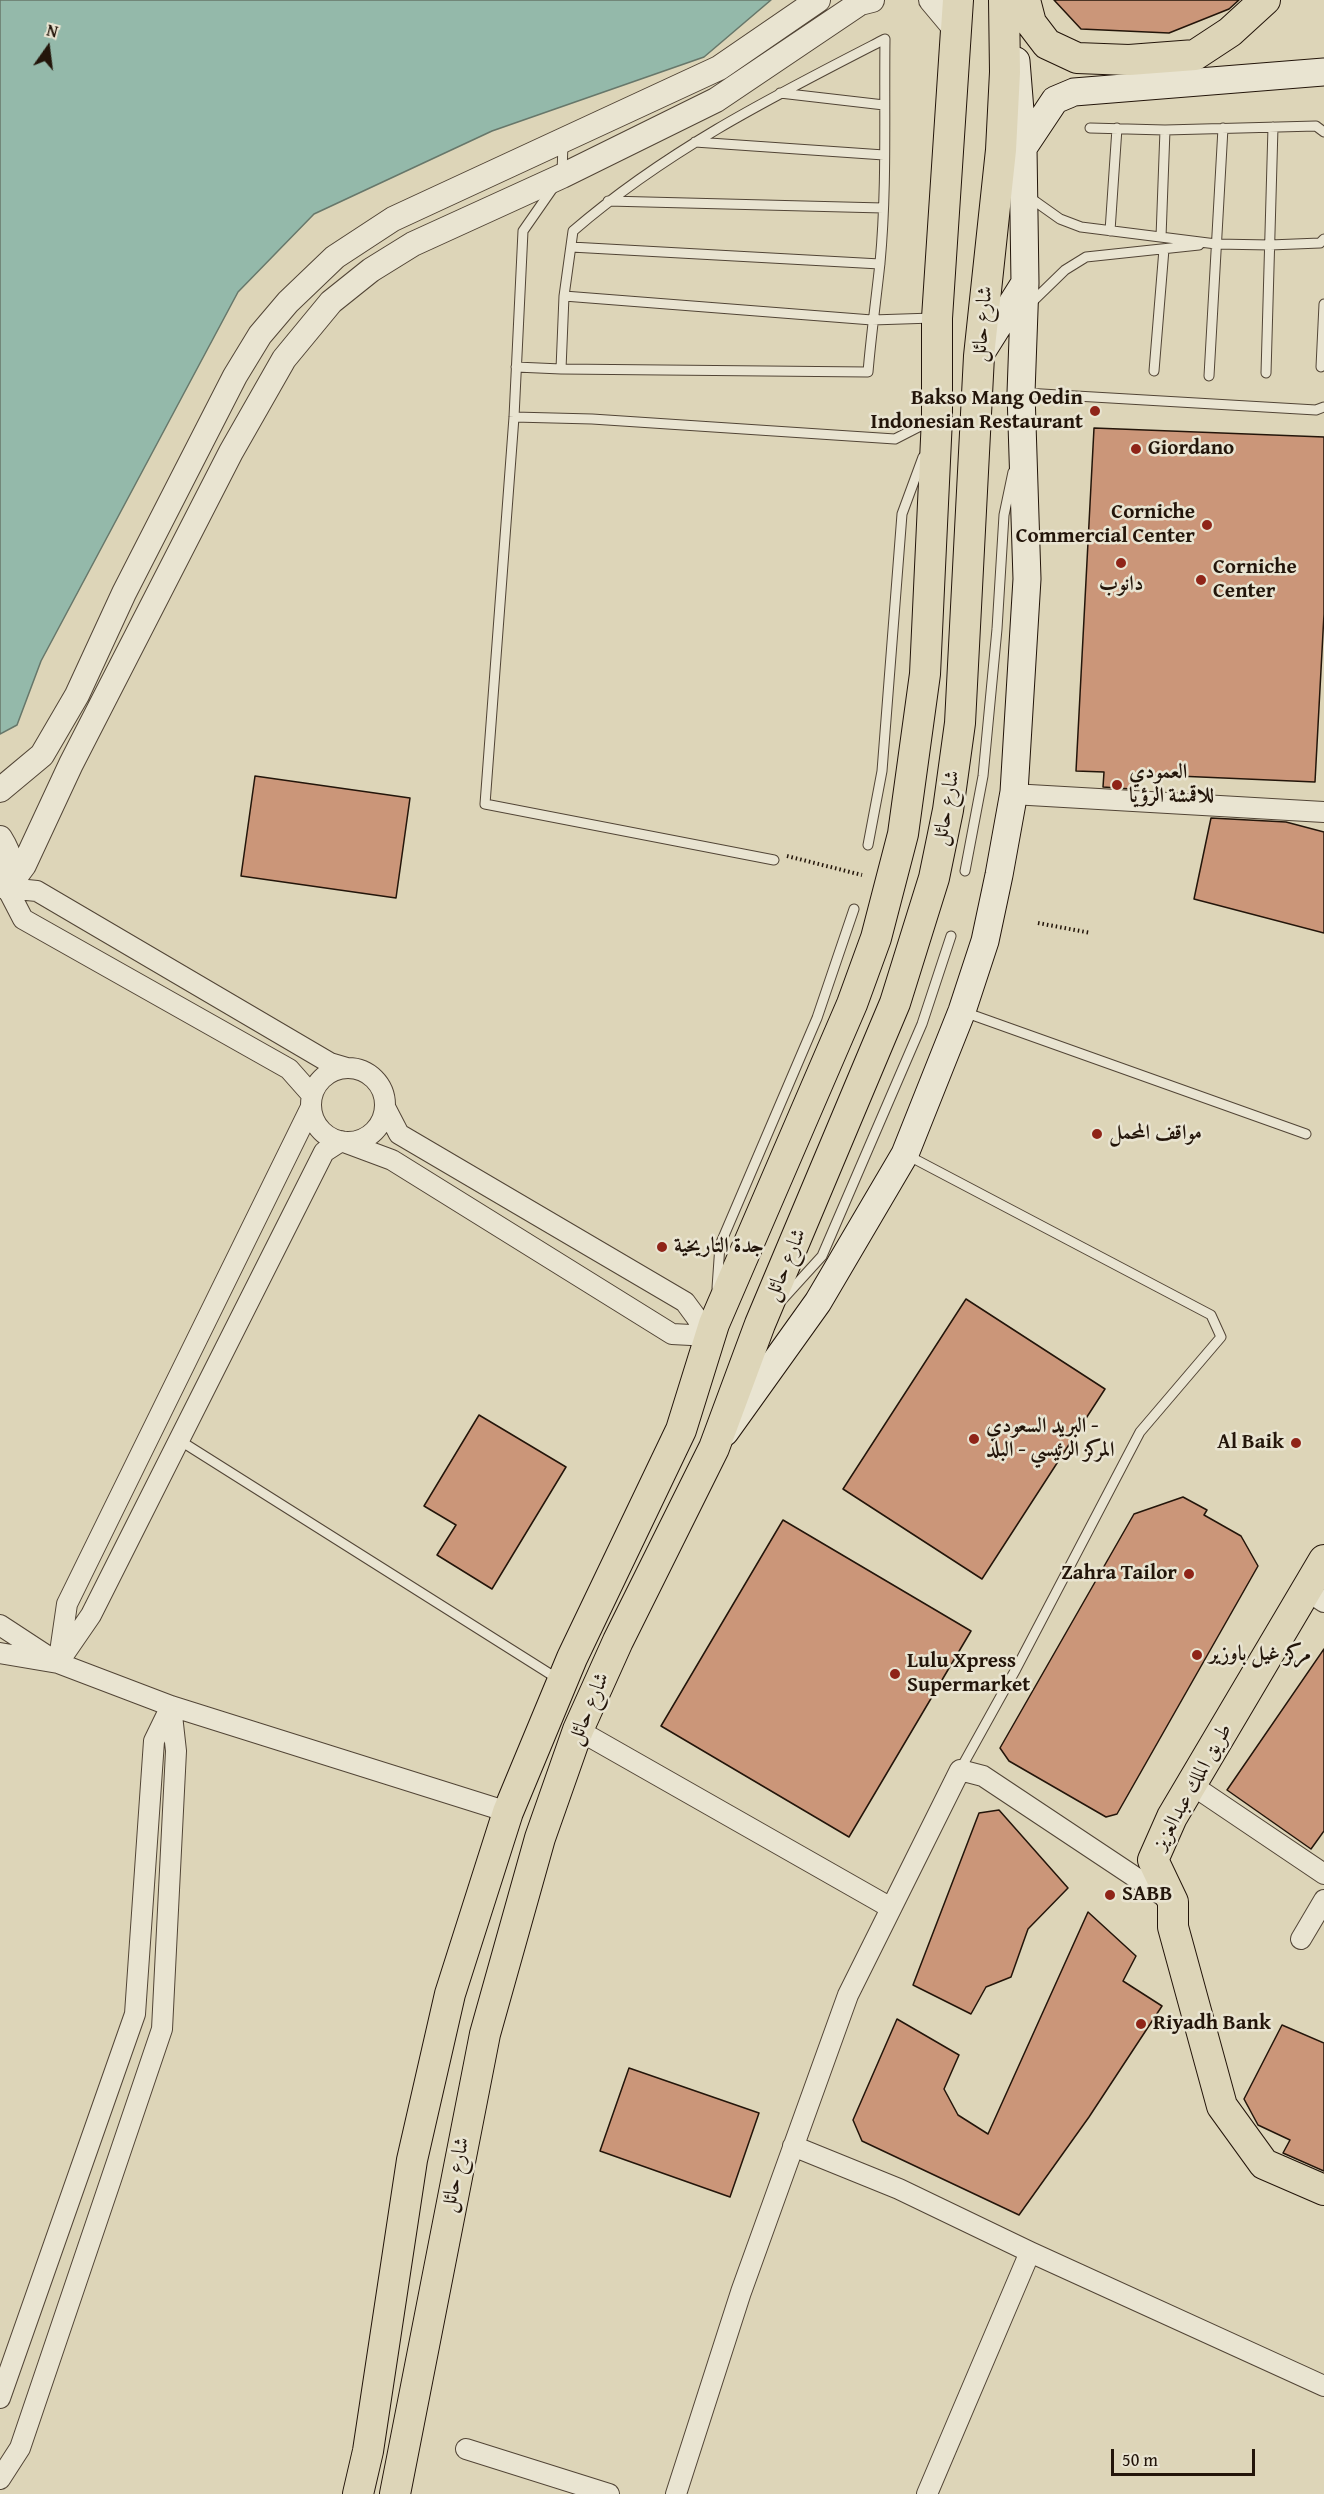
<!DOCTYPE html>
<html>
<head>
<meta charset="utf-8">
<style>
	body { margin:0 }
	#map { position:relative; width:1324px; height:2494px; overflow:hidden; background:#ddd5b8; font-family:"Gentium Book Plus",serif }
	canvas { display:block }
	.north { position:absolute; left:18px; top:18px; width:60px; height:60px; -webkit-text-stroke:4px #e9e4d1; paint-order:stroke; rotate:14deg; font-size:16px; font-weight:700; line-height:24px; text-align:center; color:#23150a }
	.north::after { content:''; display:block; margin:auto; width:21px; height:27px; background:#23150a; clip-path:polygon(50% 0,100% 100%,50% 72%,0 100%) }
	.scale { position:absolute; left:1111px; top:2449px; width:144px; height:27px; box-sizing:border-box; border:3px solid #23150a; border-top:0; padding-left:8px; font-size:18px; line-height:21px; white-space:nowrap; color:#23150a; -webkit-text-stroke:4px #e9e4d1; paint-order:stroke }
</style>
</head>
<body>
<div id="map">
<canvas width="1324" height="2494"></canvas>
<div class="north">N</div>
<div class="scale">50 m</div>
</div>
<script>
const c = document.querySelector('canvas').getContext('2d');
c.lineJoin = 'round';
function fill(path, color) {
  c.fillStyle = color;
  c.fill(path, 'evenodd');
}
function stroke(path, color, width, dash) {
  c.strokeStyle = color;
  c.lineWidth = width;
  c.lineCap = dash ? 'butt' : 'round';
  c.setLineDash(dash || []);
  c.stroke(path);
}
function write(font, color, halo, rows, align = 'center') {
  c.font = font + ' "Gentium Book Plus",Amiri,serif';
  c.lineWidth = 5;
  c.setLineDash([]);
  c.textBaseline = 'middle';
  c.strokeStyle = halo;
  c.fillStyle = color;
  for (const [text, x, y, turn = 0] of rows) {
    c.save();
    c.translate(x, y);
    c.rotate((+turn || 0) * Math.PI / 180);
    c.textAlign = isNaN(turn) ? turn : align;
    if (halo) c.strokeText(text, 0, 0);
    c.fillText(text, 0, 0);
    c.restore();
  }
}
const water = new Path2D(`
	M0,0H771L704,57L492,131L314,214L238,292L41,661L17,725L0,734Z`);
fill(water, '#94b9aa');
stroke(water, '#67776a', 1.5);
const building = new Path2D(`
	M1054,0H1239L1229,9L1169,33L1081,29Z
	M1094,428L1324,437V614L1315,782L1132,774L1131,789L1103,787L1104,772L1076,771Z
	M255,776L410,798L396,898L241,876Z
	M1211,818L1286,822L1324,832V933L1194,899Z
	M966,1299L1105,1389L982,1579L843,1489Z
	M479,1415L566,1467L492,1589L437,1555L456,1525L424,1506Z
	M1183,1497L1207,1510L1204,1515L1241,1536L1258,1566L1117,1814L1106,1817L1009,1761L1000,1748L1134,1514Z
	M783,1520L971,1631L849,1837L661,1726Z
	M1324,1649V1831L1311,1849L1227,1790Z
	M999,1810L1068,1888L1028,1929L1011,1977L986,1987L971,2014L913,1985L979,1813Z
	M1088,1912L1136,1956L1123,1981L1162,2006L1089,2117L1019,2215L862,2141L853,2120L897,2019L959,2055L944,2089L958,2115L988,2134Z
	M1282,2025L1324,2043V2171L1283,2153L1290,2140L1258,2125L1244,2099Z
	M629,2068L759,2113L730,2197L600,2151Z`);
fill(building, '#cb9679');
stroke(building, '#23150a', 1.5);
const service = new Path2D(`
	M885,39C884,113 887,189 880,263C876,300 871,336 868,372L561,369L564,296L573,231C668,149 774,96 885,39Z
	M780,93L884,105
	M1090,128L1165,130L1316,126L1324,132
	M695,142L884,155
	M562,174L563,143
	M555,185L523,231L514,417L485,804L774,860
	M1029,197L1060,219L1081,227L1216,244L1270,245L1320,243L1324,239
	M608,201L883,208
	M1110,231L1117,128
	M1161,237L1165,130
	M571,247L880,264
	M564,296L872,320L933,318
	M1030,304L1065,270L1086,257L1199,245
	M516,367L561,369
	M1321,367L1324,304
	M1154,371L1164,249
	M1266,373L1273,127
	M1209,376L1223,128
	M1025,393L1316,410L1324,407
	M514,417L592,419L895,439L932,420
	M868,845L882,771L902,514L923,457
	M965,871L983,776L997,629L1004,515L1013,472
	M964,1012L1306,1134
	M907,1155L1211,1315L1221,1337L1140,1432L1016,1669L960,1770
	M717,1288L720,1245L817,1018L854,909
	M782,1300L822,1256L922,1024L951,936
	M179,1440L558,1679`);
const minor = new Path2D(`
	M1012,794L1324,812
	M7,888L37,891L330,1063L347,1068
	M7,888L23,919L289,1069L312,1095
	M311 1105a37 37 0 1 1 74 0a37 37 0 1 1-74 0Z
	M385,1107L399,1134L685,1302L710,1336
	M1306,1590L1324,1602
	M0,1625L58,1663L171,1706L508,1812
	M0,1653L58,1663L91,1615L324,1152L341,1141L392,1160L672,1334L710,1336
	M59,1659L67,1604L311,1107
	M578,1730L891,1908
	M1192,1785L1324,1874
	M1301,1939L1324,1900
	M793,2146L899,2189L1030,2252L1324,2386
	M0,2398L135,2014L154,1741L171,1706
	M466,2449L609,2494
	M0,2479L20,2448L162,2029L176,1751L171,1706
	M676,2494L741,2292L848,1995L960,1770L983,1776L1171,1901
	M927,2494L1030,2252`);
const tertiary = new Path2D(`
	M931,0L957,31
	M0,790L42,755L77,695L124,593L235,376L260,335L288,302L335,257L393,219L719,68L818,0
	M0,838C12,857 11,864 7,886
	M7,888L24,865L71,764L231,452L284,359L331,302L371,270L413,244L562,176L716,100L860,3L872,0`);
const secondary = new Path2D(`
	M1023,148L1055,100L1074,92L1324,72
	M979,356L1023,286
	M725,1432L818,1302L905,1154L962,1011L985,941L999,875L1014,792L1027,579L1021,393L1025,283L1023,148L1016,61`);
const primary = new Path2D(`
	M1025,0L1031,23L1047,44L1077,58L1129,60L1195,55L1230,32L1265,0
	M1324,1560L1172,1817L1153,1860L1173,1902V1927L1222,2106L1264,2164L1324,2190
	M358,2494L368,2451L412,2160L450,1994L508,1812L572,1658L681,1430L714,1324L852,1004L876,938L903,834L925,674L937,418V318L958,0
	M395,2494L485,2034L540,1838L578,1730L618,1641L714,1448L760,1324L895,1003L934,878L948,810L960,723L979,356L1001,150L1005,72L1004,0`);
stroke(service, '#524536', 11);
stroke(minor, '#524536', 22);
stroke(tertiary, '#524536', 26);
stroke(secondary, '#23150a', 29);
stroke(primary, '#23150a', 32);
stroke(new Path2D(`
	M787,856L862,875
	M1038,923L1091,933`), '#23150a', 4, [1.5, 3]);
stroke(service, '#e9e4d1', 9);
stroke(minor, '#e9e4d1', 20);
stroke(tertiary, '#e9e4d1', 24);
stroke(secondary, '#e9e4d1', 27);
stroke(primary, '#ddd5b8', 30);
for (const [x, y, r, color] of [
	[1095,411,6,"#8f2418"],
	[1136,449,6,"#8f2418"],
	[1207,525,6,"#8f2418"],
	[1121,563,6,"#8f2418"],
	[1201,580,6,"#8f2418"],
	[1117,785,6,"#8f2418"],
	[1097,1134,6,"#8f2418"],
	[662,1247,6,"#8f2418"],
	[974,1439,6,"#8f2418"],
	[1296,1443,6,"#8f2418"],
	[1189,1574,6,"#8f2418"],
	[1197,1655,6,"#8f2418"],
	[895,1674,6,"#8f2418"],
	[1110,1895,6,"#8f2418"],
	[1141,2024,6,"#8f2418"]
]) {
  const dot = new Path2D();
  dot.arc(x, y, r, 0, 2 * Math.PI);
  c.fillStyle = color;
  c.fill(dot);
  stroke(dot, '#e9e4d1', 2);
}
write('21px', '#23150a', '#e9e4d1', [
	["شارع حائل",983,324,-85],
	["شارع حائل",947,808,-80],
	["شارع حائل",786,1265,-67],
	["شارع حائل",589,1709,-67],
	["طريق الملك عبدالعزيز",1193,1787,-61],
	["شارع حائل",456,2175,-79]
]);
write('bold 21px', '#23150a', '#e9e4d1', [
	["Bakso Mang Oedin",1083,399,"right"],
	["Indonesian Restaurant",1083,423,"right"],
	["Giordano",1148,449],
	["Corniche",1195,513,"right"],
	["Commercial Center",1195,537,"right"],
	["Corniche",1213,568],
	["Center",1213,592],
	["دانوب",1121,585,"center"],
	["العمودي",1129,773],
	["للاقمشة الرؤيا",1129,797],
	["مواقف المحمل",1109,1134],
	["جدة التاريخية",674,1247],
	["البريد السعودي -",986,1427],
	["المركز الرئيسي - البلد",986,1451],
	["Al Baik",1284,1443,"right"],
	["Zahra Tailor",1177,1574,"right"],
	["مركز غيل باوزير",1209,1655],
	["Lulu Xpress",907,1662],
	["Supermarket",907,1686],
	["SABB",1122,1895],
	["Riyadh Bank",1153,2024]
], 'left');
</script>
</body>
</html>
